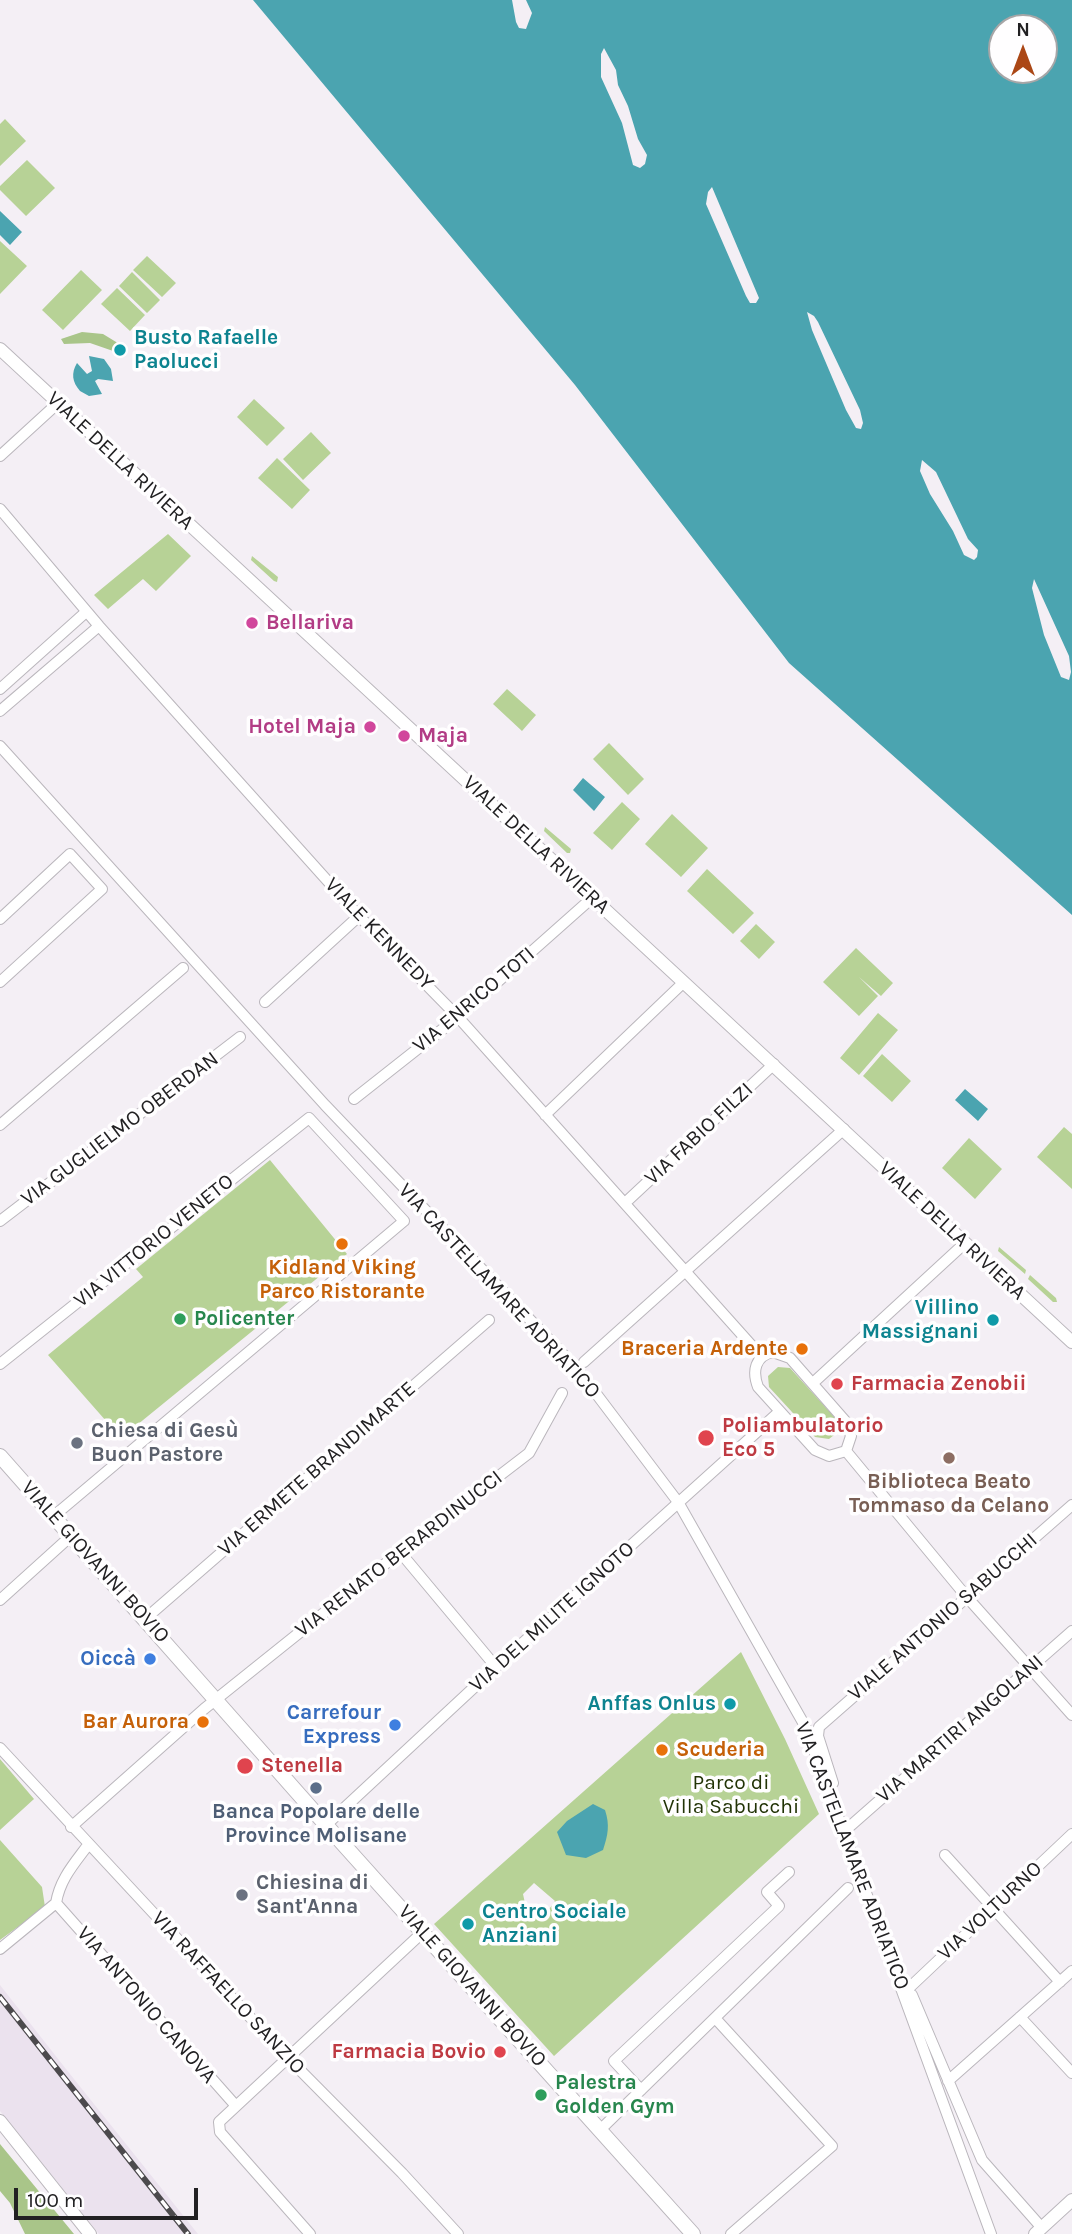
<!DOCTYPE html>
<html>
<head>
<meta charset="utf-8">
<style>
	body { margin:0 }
	#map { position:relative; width:1072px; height:2234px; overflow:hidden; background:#f4eff5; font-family:Karla,sans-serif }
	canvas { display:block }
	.north { position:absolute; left:988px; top:14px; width:70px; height:70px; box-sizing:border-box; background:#fffeff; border:2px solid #a7a6a7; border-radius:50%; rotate:0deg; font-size:19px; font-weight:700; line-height:28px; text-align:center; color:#222123 }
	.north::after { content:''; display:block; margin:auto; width:24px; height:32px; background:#ab4716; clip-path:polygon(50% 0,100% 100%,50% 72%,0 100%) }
	.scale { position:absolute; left:14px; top:2188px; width:184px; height:32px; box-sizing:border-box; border:4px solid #222123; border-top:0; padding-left:9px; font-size:21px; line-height:24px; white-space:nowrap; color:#222123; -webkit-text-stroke:5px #fffeff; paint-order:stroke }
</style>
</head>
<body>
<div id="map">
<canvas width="1072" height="2234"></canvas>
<div class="north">N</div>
<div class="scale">100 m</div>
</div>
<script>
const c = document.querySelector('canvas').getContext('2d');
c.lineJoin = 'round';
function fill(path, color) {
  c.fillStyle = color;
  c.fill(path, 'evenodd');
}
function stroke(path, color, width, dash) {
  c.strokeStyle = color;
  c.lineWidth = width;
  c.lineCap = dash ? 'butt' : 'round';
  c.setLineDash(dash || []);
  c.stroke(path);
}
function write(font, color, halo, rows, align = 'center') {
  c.font = font + ' Karla,sans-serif';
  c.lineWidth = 7;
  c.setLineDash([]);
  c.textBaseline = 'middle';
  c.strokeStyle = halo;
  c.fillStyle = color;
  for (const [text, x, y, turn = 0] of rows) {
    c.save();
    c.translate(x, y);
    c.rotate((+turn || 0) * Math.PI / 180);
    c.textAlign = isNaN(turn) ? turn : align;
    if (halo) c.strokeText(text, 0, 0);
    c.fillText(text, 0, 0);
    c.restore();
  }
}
fill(new Path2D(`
	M0,1985L66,2069L198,2234H99L0,2111Z`), '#ebe2ee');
fill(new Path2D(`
	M5,119L26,141L0,166V124Z
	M27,160L55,188L26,216L0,190V186Z
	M0,241L27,266L0,294Z
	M147,256L176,283L162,297L133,270Z
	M81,270L102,290L63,330L42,310Z
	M132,272L160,300L147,313L119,286Z
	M117,288L145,315L130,331L101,304Z
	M254,399L285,428L267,446L237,417Z
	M311,432L331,453L303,480L283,459Z
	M277,458L310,490L292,509L258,478Z
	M168,534L191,556L156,591L143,579L108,609L94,595Z
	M252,556L278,577L277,582L274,581L251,560Z
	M507,689L536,715L522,731L493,704Z
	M609,743L644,779L628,795L593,759Z
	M622,802L640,819L612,850L593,833Z
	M672,814L708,848L681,877L645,844Z
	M545,827L571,849L570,853H567L544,831Z
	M707,869L754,913L733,934L687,891Z
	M756,924L775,942L759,959L740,941Z
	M856,948L893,983L881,996L859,977L878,996L859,1016L823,982Z
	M878,1013L898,1030L859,1075L840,1058Z
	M882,1054L911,1081L892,1102L863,1076Z
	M1064,1127L1072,1134V1189L1037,1157Z
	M969,1138L1002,1169L975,1199L942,1168Z
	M270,1160L347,1254L121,1438L48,1355L143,1277L136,1269Z
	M999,1247L1026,1270L1025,1274L998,1251Z
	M1030,1275L1056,1298L1057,1302H1053L1028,1279Z
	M778,1367L790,1368L839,1422V1431L829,1439L815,1437L769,1387L768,1376Z
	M741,1652L785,1739L819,1814L554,2056L434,1924ZM534,1883L555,1901L542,1919L526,1908L523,1894Z
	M0,1759L34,1799L0,1830Z
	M0,1840L42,1887L45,1907L0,1940Z`), '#b7d296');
fill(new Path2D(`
	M82,332L103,334L121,345L116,352L90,343L64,344L61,339Z
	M0,2144L74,2234H25L10,2203L0,2191Z`), '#a9c589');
fill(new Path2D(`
	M253,0H1072V915L789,663L575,385ZM1002,28H1044V70H1002Z
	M0,211L22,232L10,245L0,235Z
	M89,356L104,359L111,369L113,381L98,379L95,381L102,394L89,396L80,391C72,382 71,373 77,363L87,374L92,371Z
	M583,778L605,797L594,811L573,790Z
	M965,1089L988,1109L978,1121L955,1100Z
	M593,1804L605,1810C610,1825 608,1835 603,1850L586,1858L566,1855L557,1832L567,1821Z`), '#4ba4b0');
fill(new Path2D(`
	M512,0H526L532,13L526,29L519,28L516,22Z
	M604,48L616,70L618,85L628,106L638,139L647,155L645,164L640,168L633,165L622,123L601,77V54Z
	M712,187L759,298L756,303H750L746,296L706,204L708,192Z
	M807,312L814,316L818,322L860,410L863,423L861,429L856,428L846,410L812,330Z
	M922,460L936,472L968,539L978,550L977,557L974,560L964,555L953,531L930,494L920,471Z
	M1034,579L1069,656L1071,672L1069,680L1061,677L1044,635L1032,588Z`), '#f4eff5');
const minor = new Path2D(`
	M0,456L58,403
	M0,509L99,626L359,916L458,1017L761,1356
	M0,689L86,612
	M0,711L99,626
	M0,746L325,1105L579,1371L678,1502L805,1726L991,2234
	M0,919L70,854L102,889L0,982
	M265,1002L359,916
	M354,1099L458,1017L592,898
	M545,1115L684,982
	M0,1125L183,968
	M625,1203L774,1064
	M0,1221L240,1037
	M773,1352L790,1358L847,1423L851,1436L846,1451L829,1456L815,1450L758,1387C752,1371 755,1356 773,1352Z
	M584,1362L844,1129
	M0,1364L309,1118L404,1221L55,1515
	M813,1383L965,1243
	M846,1451L966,1596L1072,1715
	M400,1552L496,1667
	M0,1600L72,1535
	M145,1619L489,1320
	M0,1748L288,2058L402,2173L458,2234
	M833,1783L818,1736L819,1727L1072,1505
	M326,1825L496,1667L779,1412
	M71,1827L204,1709L400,1552L529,1453L562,1393
	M848,1828L1072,1631
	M945,1855L1060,1982
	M56,1903L236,2106
	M0,1949L56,1903C60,1879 74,1864 88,1845
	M909,1988L1072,1834
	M912,1995L982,2160L1042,2228
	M1020,2017L1072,2073
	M715,2018L832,2146L731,2234
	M948,2081L1072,1971
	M641,2090L614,2061L779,1906L767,1892L789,1872
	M600,2130L848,1888
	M310,2234L220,2132L219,2122L423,1932`);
const tertiary = new Path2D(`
	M0,349L1072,1342
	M0,2121L90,2234
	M1035,2234L1072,2200`);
const secondary = new Path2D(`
	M0,1456L326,1825L693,2234`);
stroke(minor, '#bab6bc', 12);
stroke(tertiary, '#bab6bc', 14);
stroke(secondary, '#bab6bc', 16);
stroke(minor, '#fff', 10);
stroke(tertiary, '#fff', 12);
stroke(secondary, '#fff', 14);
const rail = new Path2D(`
	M0,1997L188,2234`);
stroke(rail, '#4c4a4d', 6);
stroke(rail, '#fffeff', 3.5, [10]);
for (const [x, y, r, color] of [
	[120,350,7,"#0f9aa8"],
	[252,623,7,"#d1479c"],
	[370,727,7,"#d1479c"],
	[404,736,7,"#d1479c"],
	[342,1244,7,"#e8710a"],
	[180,1319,7,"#2e9e5b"],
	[993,1320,7,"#0f9aa8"],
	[802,1349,7,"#e8710a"],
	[837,1384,7,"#e0444e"],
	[706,1438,9,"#e0444e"],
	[77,1443,7,"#6b7280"],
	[949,1458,7,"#8d6e63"],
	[150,1659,7,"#3f7fe0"],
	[730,1704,7,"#0f9aa8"],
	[203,1722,7,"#e8710a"],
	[395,1725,7,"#3f7fe0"],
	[662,1750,7,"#e8710a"],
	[245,1766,9,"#e0444e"],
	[316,1788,7,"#5c6f8a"],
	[242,1895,7,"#6b7280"],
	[468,1924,7,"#0f9aa8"],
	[500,2052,7,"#e0444e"],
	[541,2095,7,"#2e9e5b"]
]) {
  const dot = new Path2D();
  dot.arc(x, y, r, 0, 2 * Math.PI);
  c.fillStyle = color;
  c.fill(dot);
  stroke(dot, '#fffeff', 2.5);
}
write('bold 21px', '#0d838f', '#fffeff', [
	["Busto Rafaelle",134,338],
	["Paolucci",134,362],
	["Villino",979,1308,"right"],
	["Massignani",979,1332,"right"],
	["Anffas Onlus",716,1704,"right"],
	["Centro Sociale",482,1912],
	["Anziani",482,1936]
], 'left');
write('21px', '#222123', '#fffeff', [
	["VIALE DELLA RIVIERA",120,461,43],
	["VIALE DELLA RIVIERA",536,845,43],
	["VIALE KENNEDY",379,934,46],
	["VIA ENRICO TOTI",474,1000,-40],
	["VIA GUGLIELMO OBERDAN",120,1129,-37],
	["VIA FABIO FILZI",699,1134,-43],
	["VIALE DELLA RIVIERA",952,1231,43],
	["VIA VITTORIO VENETO",154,1241,-39],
	["VIA CASTELLAMARE ADRIATICO",499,1291,47],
	["VIA ERMETE BRANDIMARTE",317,1469,-41],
	["VIA RENATO BERARDINUCCI",399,1554,-38],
	["VIALE GIOVANNI BOVIO",95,1562,48],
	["VIA DEL MILITE IGNOTO",552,1617,-42],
	["VIALE ANTONIO SABUCCHI",943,1617,-41],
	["VIA MARTIRI ANGOLANI",960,1729,-41],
	["VIA CASTELLAMARE ADRIATICO",852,1856,69],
	["VIA VOLTURNO",990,1911,-43],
	["VIALE GIOVANNI BOVIO",472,1986,48],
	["VIA RAFFAELLO SANZIO",228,1993,47],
	["VIA ANTONIO CANOVA",146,2005,49]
]);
write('bold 21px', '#b23c85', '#fffeff', [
	["Bellariva",266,623],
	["Hotel Maja",356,727,"right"],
	["Maja",418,736]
], 'left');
write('bold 21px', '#c56008', '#fffeff', [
	["Kidland Viking",342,1268,"center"],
	["Parco Ristorante",342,1292,"center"],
	["Braceria Ardente",788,1349],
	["Bar Aurora",189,1722],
	["Scuderia",676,1750,"left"]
], 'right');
write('bold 21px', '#27864d', '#fffeff', [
	["Policenter",194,1319],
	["Palestra",555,2083],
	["Golden Gym",555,2107]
], 'left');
write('bold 21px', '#be3a42', '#fffeff', [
	["Farmacia Zenobii",851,1384],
	["Poliambulatorio",722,1426],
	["Eco 5",722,1450],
	["Stenella",261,1766],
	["Farmacia Bovio",486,2052,"right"]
], 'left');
write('bold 21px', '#5b616d', '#fffeff', [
	["Chiesa di Gesù",91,1431],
	["Buon Pastore",91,1455],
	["Chiesina di",256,1883],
	["Sant'Anna",256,1907]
], 'left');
write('bold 21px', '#785e54', '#fffeff', [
	["Biblioteca Beato",949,1482],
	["Tommaso da Celano",949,1506]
]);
write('bold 21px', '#366cbe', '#fffeff', [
	["Oiccà",136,1659],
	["Carrefour",381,1713],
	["Express",381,1737]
], 'right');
write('21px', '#223306', '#fffeff', [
	["Parco di",731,1783],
	["Villa Sabucchi",731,1807]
]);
write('bold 21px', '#4e5e75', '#fffeff', [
	["Banca Popolare delle",316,1812],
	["Province Molisane",316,1836]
]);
</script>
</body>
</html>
